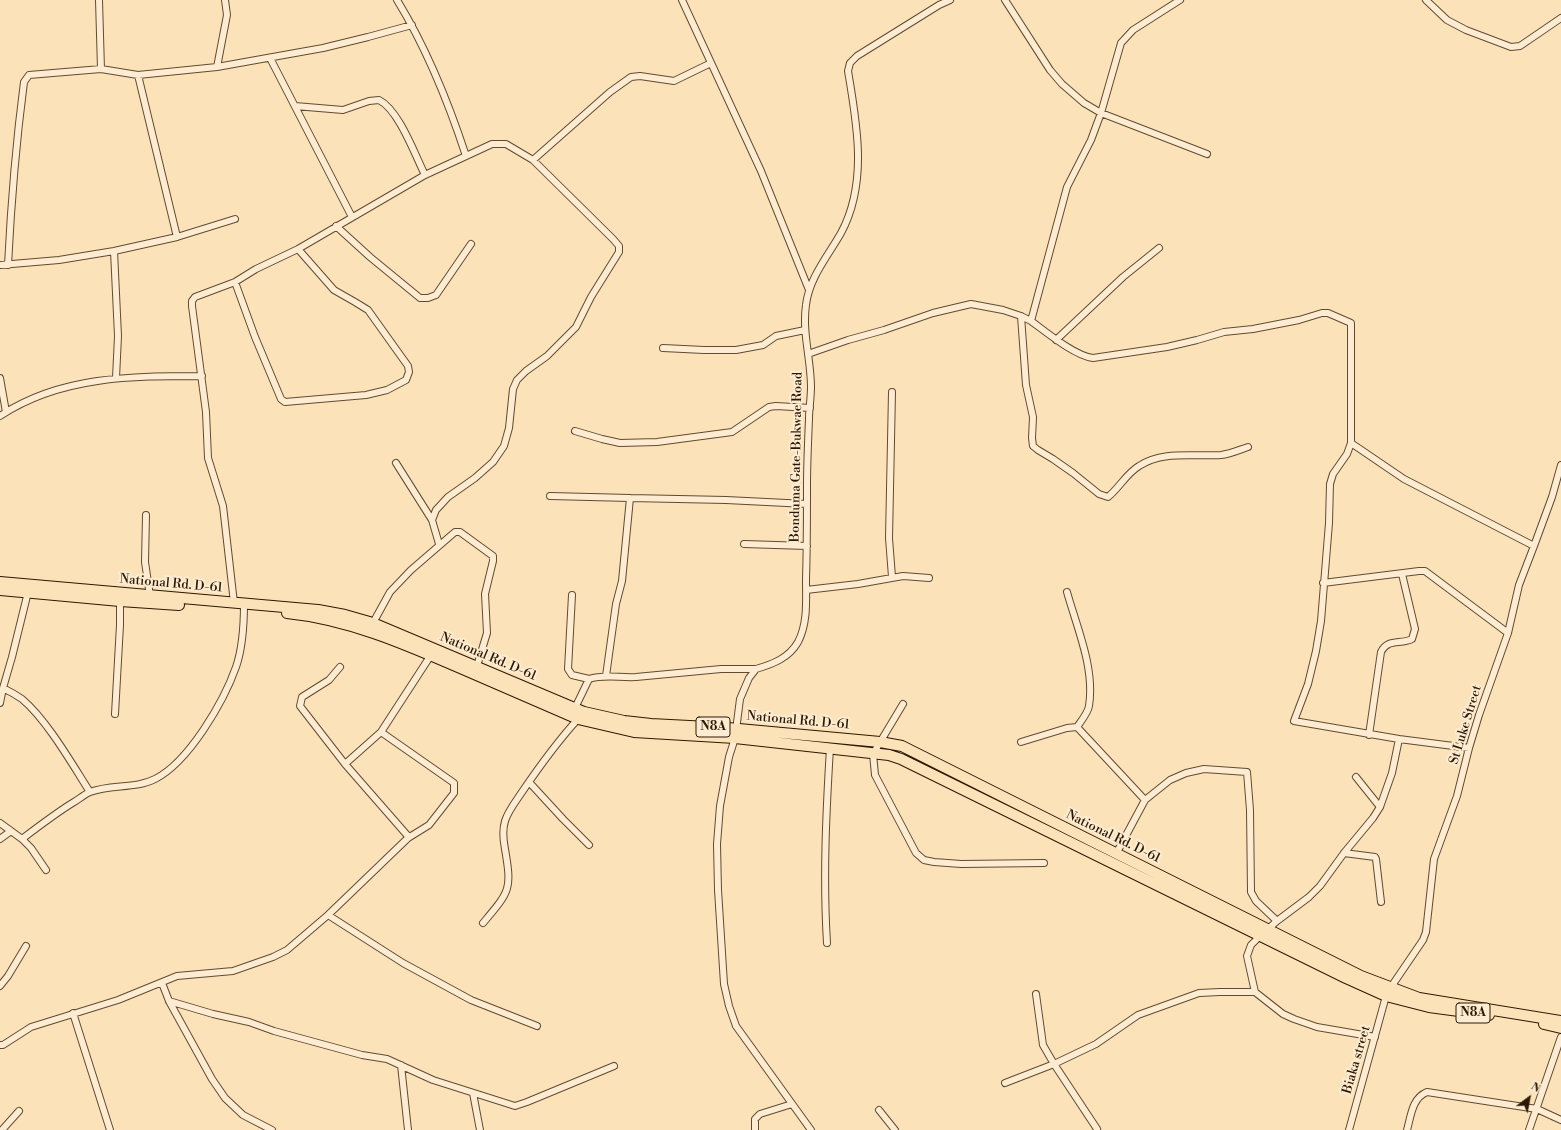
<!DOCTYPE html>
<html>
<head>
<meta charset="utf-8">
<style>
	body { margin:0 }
	#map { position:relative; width:1561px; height:1130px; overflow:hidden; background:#fce2b9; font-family:"Libre Bodoni",serif }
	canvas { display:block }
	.north { position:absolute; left:1509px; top:1078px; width:40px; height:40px; -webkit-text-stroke:3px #fdecd2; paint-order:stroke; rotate:32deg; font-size:11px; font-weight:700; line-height:16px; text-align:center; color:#2d1902 }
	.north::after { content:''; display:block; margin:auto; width:14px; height:18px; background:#2d1902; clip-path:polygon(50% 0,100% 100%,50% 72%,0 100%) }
</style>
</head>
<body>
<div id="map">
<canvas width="1561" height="1130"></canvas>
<div class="north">N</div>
</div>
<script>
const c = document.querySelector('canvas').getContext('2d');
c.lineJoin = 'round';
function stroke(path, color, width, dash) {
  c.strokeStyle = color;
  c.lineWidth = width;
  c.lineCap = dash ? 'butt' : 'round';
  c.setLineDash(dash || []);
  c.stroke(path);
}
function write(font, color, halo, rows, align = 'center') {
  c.font = font + ' "Libre Bodoni",serif';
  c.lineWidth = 4;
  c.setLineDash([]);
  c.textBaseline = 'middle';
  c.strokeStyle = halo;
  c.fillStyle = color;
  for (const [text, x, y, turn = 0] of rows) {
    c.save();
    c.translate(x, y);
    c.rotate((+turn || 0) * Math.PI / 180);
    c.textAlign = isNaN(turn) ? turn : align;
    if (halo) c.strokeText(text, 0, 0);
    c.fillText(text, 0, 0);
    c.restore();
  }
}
const minor = new Path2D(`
	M99,0L101,69
	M397,0C427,49 448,101 466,156
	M682,0L761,171L809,290
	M1005,0L1050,70L1062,84L1084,103L1101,113L1207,154
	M1426,0L1447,20L1466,30L1511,47L1520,46L1561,18
	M270,58L352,217
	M217,67L227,15L225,0
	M138,75L177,237
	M295,106L343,110L369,101L379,100C399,110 415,155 425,175
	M336,226L370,257L420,298H428L436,295L471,244
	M114,251L118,336L116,378
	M0,265L59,260L114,251L177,237L235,219
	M8,265C11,204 16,143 24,82L29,75L101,69L138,75L217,67L323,48L368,37L412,25
	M235,282L255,337L281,399L285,402L366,395L387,390L406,380L409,372L408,366L368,310L355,302L334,290L298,249
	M1021,316L1026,385L1033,417L1032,438L1033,446L1038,450L1053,459L1073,473L1099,494L1108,497C1120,487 1126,474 1139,466C1163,450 1194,457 1221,455C1230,454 1239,450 1248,447
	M1031,321C1046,332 1075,356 1093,358L1167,347L1197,340L1224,332L1253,329L1299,320L1322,313H1328L1351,323V443L1347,454L1333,474L1330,484L1329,523L1321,621L1316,651L1308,684L1294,721L1399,739L1392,773L1380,807L1373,818L1344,853L1320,886L1309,897L1277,921L1260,936L1251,945L1247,956L1255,992L1283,1014L1294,1019L1317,1027L1375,1037
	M1056,340L1123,277L1159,248
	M663,348L704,350H736L763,345L776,336L805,330
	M808,354L848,340L884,330L933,313L971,304L1003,310L1021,316L1031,321L1067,187L1091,140L1101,113L1121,43L1133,30L1180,0
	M0,378L6,412
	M892,392L889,538L892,577
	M0,416C60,376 132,376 202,376
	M575,431L602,439L620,443L657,442L732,432L769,407L776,406L810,408
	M1351,443L1404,479L1534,546
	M396,463L432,520
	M550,496L630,498
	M146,515L145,562L150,596
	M439,544L432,520L436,510L448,497L475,478L493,462L504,446L509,428L513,389L517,380L526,371L547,356L576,327L591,297L619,252V246L613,239L533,160
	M744,544L807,546
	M1323,583L1419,571H1425L1508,633
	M806,590L858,584L903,576L929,578
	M28,592L12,657L3,688C9,691 16,695 22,699C47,720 72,764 90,792
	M1067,592C1077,628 1095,668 1089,706C1088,713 1081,721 1077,727
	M572,595L568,669L572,675L589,679
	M234,603L223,506L208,458L206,412L192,306V301L195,297L235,282L256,269L298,249L425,175L492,144H506L533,160L610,92L631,77L640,76L674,81L711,63
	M373,623L390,592L411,570L455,532H460L493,556V561L485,594L487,633L477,666
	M340,667L329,680L302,697L300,706L345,764
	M606,676L616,604L622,581L630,498L726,500L807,504
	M0,703L3,688
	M903,704L873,754L875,775L916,853L924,860L934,862L961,864L1044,863
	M575,708L589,679C604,674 620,678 636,677L721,669H756
	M115,714L120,625V601
	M381,732L454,783V793L429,825L408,838
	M1369,735L1381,652C1388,638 1400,645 1412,639L1415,629L1402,574
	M1399,739L1469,748
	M1021,742L1067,728L1077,727L1145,800
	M1356,777L1380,807
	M529,782L563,819L589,845
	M0,823L22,839L31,848L46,870
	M0,839L11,831
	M22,839C39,826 56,813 74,802C79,799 85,794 90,792C110,784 136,789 155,779C189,762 224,701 236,667C243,647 244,624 244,603
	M1344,853L1375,857L1376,859L1381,902
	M1116,854L1145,800L1170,780L1186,773L1204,769L1247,772L1250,810L1251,892L1256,901L1277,921
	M328,915L403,963L471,1000L537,1026
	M483,923C510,891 512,890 505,849C503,839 502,831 505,821C508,811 516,801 522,792C539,767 557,742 578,719
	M827,943C823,878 826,814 830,748
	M162,983L169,1001L212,1079L225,1098L243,1115L272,1130
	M0,986L8,976L26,946
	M1036,994L1043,1045L1054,1064L1097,1129
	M169,1001L213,1014L249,1022L274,1031L362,1055L387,1059L433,1080L515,1106L527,1102L614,1066
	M73,1013L110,1130
	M0,1045H3L31,1027L118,1000L177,976L233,971L273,957L287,950L328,915L408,838L407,835L345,764L381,732L431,655
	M401,1065L408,1130
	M1005,1083L1054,1064L1096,1044L1138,1015L1199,993L1220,992H1255
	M473,1093L480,1130
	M879,1110L895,1130
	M2,1130L19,1111
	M755,1130V1119L760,1114L792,1104
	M811,1130L736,1026L729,1006L724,984L718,890L717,844L720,806L729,757L735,738L740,699L749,678L756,669C773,664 789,658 798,642C808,623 806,600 806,579C807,548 807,518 807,487C807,464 808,442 809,419C809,409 811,398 811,387C811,360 802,332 806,305C809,278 828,256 841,233C868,183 857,124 848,71L850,63L857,56L939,5L950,0
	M1349,1130L1386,996L1391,987L1423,940L1426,932L1434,859L1457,796L1469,748L1479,715L1508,633L1519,585L1534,546L1552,497L1561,465
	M1407,1130C1411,1116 1412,1098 1427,1092L1537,1109L1561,1120
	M1529,1130L1561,1037`);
const trunk = new Path2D(`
	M0,582L318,610L345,615L373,623L584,712L624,721L651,724L728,728L880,742L902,746L1361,976L1419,998L1561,1021
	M0,590L120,601L179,605
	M287,613C347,619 403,643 458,667C498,684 538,702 578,719L634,732L735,738L889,755L901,759L1346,978L1386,996L1429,1007L1489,1015
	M1544,1024L1561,1028`);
stroke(minor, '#614b30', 8);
stroke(trunk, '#2d1902', 12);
stroke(minor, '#fdecd2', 6);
stroke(trunk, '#fce2b9', 10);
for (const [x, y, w] of [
	[713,727,34],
	[1473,1013,34]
]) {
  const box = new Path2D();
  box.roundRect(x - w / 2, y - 10, w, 20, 3);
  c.fillStyle = '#fdecd2';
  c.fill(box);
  stroke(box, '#2d1902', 1);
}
write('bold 12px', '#2d1902', null, [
	["N8A",713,727],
	["N8A",1473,1013]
]);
write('13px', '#2d1902', '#fdecd2', [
	["Bonduma Gate-Bukwae Road",797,457,-89],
	["National Rd. D-61",171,584,5],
	["National Rd. D-61",488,657,23],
	["National Rd. D-61",798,721,5],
	["St Luke Street",1466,725,-73],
	["National Rd. D-61",1113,837,26],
	["Biaka street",1357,1060,-74]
]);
</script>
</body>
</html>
